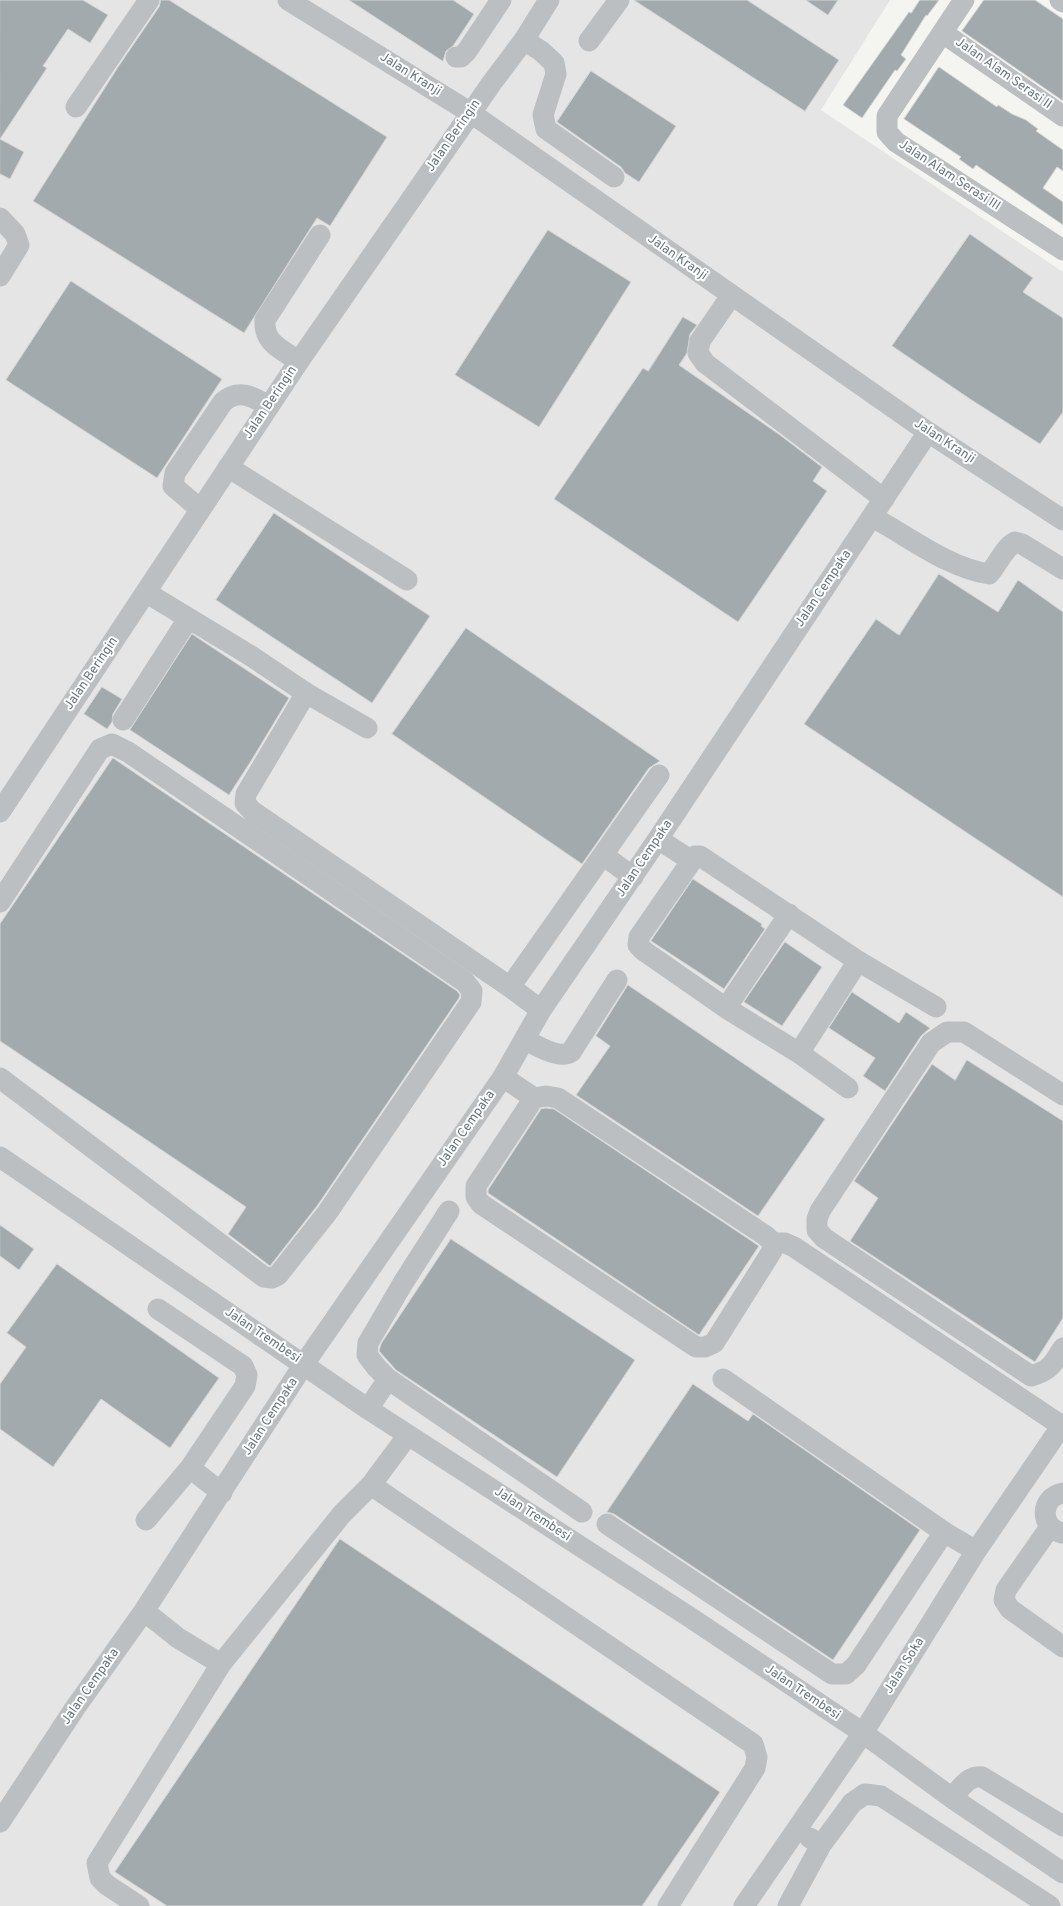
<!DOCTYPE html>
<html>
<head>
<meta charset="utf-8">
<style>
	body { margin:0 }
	canvas { display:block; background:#f4f4f0 }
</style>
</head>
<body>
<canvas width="1063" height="1906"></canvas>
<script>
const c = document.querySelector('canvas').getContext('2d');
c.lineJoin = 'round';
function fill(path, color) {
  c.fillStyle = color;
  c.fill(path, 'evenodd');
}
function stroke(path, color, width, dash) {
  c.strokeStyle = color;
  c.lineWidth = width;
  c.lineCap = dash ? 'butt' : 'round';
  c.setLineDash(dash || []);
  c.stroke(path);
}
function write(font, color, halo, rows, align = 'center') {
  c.font = font + ' Overpass,sans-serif';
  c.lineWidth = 4;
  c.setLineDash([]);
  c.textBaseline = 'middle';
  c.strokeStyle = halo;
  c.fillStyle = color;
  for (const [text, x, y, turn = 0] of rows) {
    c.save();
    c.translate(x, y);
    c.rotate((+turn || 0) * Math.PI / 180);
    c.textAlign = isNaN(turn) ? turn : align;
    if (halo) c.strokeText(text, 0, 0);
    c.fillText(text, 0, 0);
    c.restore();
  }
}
fill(new Path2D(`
	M0,0H890L821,110L1063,272V1906H0Z`), '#e4e5e4');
const building = new Path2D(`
	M0,0H83L108,15L90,43L68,29L43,66L47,68L0,139L24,152L10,179L0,174Z
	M161,0H169L387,137L330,226L317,218L244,333L33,201L118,67L159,7Z
	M349,0H453L474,14L453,46L446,51L443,61Z
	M634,0H747L839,60L805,111Z
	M806,0H838L828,15Z
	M920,0H939L927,16L926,15L901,55L906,59L897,71L895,70L862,118L843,105L909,12L911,13Z
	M984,0H1035L1063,19V101L962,31Z
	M939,67L997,107L998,105L1012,114L1026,120L1038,129L1036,131L1063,150V171L1057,167L1043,188L1063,202V225L976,165L973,169L959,159L961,157L904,119Z
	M591,71L676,126L639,182L625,173L621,167L557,122Z
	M548,230L631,282L539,427L455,375Z
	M970,234L1033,278L1023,292L1063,318V412L1040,444L970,399L892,346Z
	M71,281L222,379L157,478L6,380Z
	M683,317L697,325L690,334L687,353L679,365L780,435L822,467L813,481L827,491L738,622L554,499L643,368L648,371Z
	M274,513L430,616L372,703L216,600Z
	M939,574L998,612L1018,580L1063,612V897L804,724L876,619L899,635Z
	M466,628L660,761L649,768L582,864L392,734Z
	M192,634L289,698L251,761L229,795L130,730Z
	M102,687L122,699L113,714L112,722L107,729L84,714Z
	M113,758L457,991L460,995L459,998L317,1206L270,1266L228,1234L246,1207L0,1041V924Z
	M693,879L762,924L761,926L765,929L724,989L651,941Z
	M785,942L822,967L782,1026L744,1002Z
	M628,985L825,1119L758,1216L576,1095L610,1046L596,1036Z
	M852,992L899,1023L906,1012L930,1028L921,1036L885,1091L863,1076L875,1058L829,1028Z
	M967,1060L1063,1121V1318L1035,1362L850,1241L878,1198L854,1181L932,1064L955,1080Z
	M546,1108L554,1109L759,1246L699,1335L488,1193V1190L541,1109Z
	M0,1225L34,1249L19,1270L0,1256Z
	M451,1239L635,1360L557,1477L396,1370L379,1351L381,1344Z
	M57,1264L219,1378L170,1448L101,1399L53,1467L0,1429V1384L26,1347L7,1333Z
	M693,1384L748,1421L753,1414L920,1530L833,1660L614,1514L607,1512Z
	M340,1539L720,1792L642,1906H167L115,1872Z`);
fill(building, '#a2aaae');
stroke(building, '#d5d5d3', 1);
stroke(new Path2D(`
	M288,0L471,113L928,432L1063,520
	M964,0L887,116V132L896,142L1063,250
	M1060,0L1063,2
	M943,33L1063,116
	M524,40L541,51L554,63L556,74L543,115L546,129L614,177
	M589,41L619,0
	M456,57H461L467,51L501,0
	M76,107L149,0
	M0,218L15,234L19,245L0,276
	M731,296L700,341L698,353L705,363L884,499
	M299,361C282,350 263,343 265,320L320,235
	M228,467L407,580
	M200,509L173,486L175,473L223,402C239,388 253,397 269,406
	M872,517C910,537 946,567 989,574C998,564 1004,548 1015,542L1022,544L1063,569
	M147,593L251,656L306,693L367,728
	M306,693L246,794L245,803L252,811L510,987L541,1010
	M123,720L188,619
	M0,812L299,361L491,84L524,40L549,0
	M658,839L692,861
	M603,855L633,877
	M0,902L100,749L112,744L128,752L465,982L472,991L471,1002L327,1213L278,1275L272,1278L264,1277L0,1078
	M510,987L659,775
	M726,1008L789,914
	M525,1040C537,1045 559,1060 571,1052L617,980
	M799,1053L858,961
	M503,1077L534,1098L476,1186V1197L481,1204L696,1347H705L714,1343L772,1251L773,1243L766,1236L558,1098L546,1096L534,1098
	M848,1088L799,1053L726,1008L644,951L638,945L639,937L695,856H700L858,961L936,1007
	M1063,1095L964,1032H947L931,1043L820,1211L817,1219V1230L824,1238L1031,1376C1050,1371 1053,1364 1063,1348
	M0,1157L368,1409L691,1618L863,1733L952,1798L1063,1873
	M773,1243H785L794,1247L1062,1426
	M158,1309L243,1366L247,1375L245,1386L190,1468L222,1493
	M388,1379L582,1512
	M723,1379L944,1532L976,1551
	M368,1409L388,1379L377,1368L367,1355L368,1343L403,1283L449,1211
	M371,1485L753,1744L757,1757L755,1768L668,1906
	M146,1520L190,1468
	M607,1524L832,1674H846L856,1665L944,1532
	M1050,1527L1006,1590L1004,1600L1010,1609L1063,1647
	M1062,1533C1039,1527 1040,1497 1063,1493
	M221,1664L342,1514L371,1485L408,1435
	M952,1798C961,1788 968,1775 982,1777L1063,1826
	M0,1822L75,1708L144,1611L304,1364L503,1077L541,1010L658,839L928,432
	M821,1845L852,1803L865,1794L881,1796L1050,1906
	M139,1906L107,1885L100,1878L97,1863L221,1664L178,1638L144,1611
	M744,1906L863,1733L976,1551L1063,1424
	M788,1906L821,1845L810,1838`), '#bbbfc2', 21);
write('13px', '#66757e', '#fff', [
	["Jalan Alam Serasi II",1003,74,35],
	["Jalan Kranji",410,75,32],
	["Jalan Beringin",454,136,-55],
	["Jalan Alam Serasi III",949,176,33],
	["Jalan Kranji",677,258,35],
	["Jalan Beringin",271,403,-56],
	["Jalan Kranji",944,442,33],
	["Jalan Cempaka",824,589,-56],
	["Jalan Beringin",92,674,-56],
	["Jalan Cempaka",645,859,-56],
	["Jalan Cempaka",467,1129,-55],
	["Jalan Trembesi",262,1336,34],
	["Jalan Cempaka",271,1417,-57],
	["Jalan Trembesi",532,1515,33],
	["Jalan Soka",905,1666,-58],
	["Jalan Cempaka",91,1687,-55],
	["Jalan Trembesi",802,1693,34]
]);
</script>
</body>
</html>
